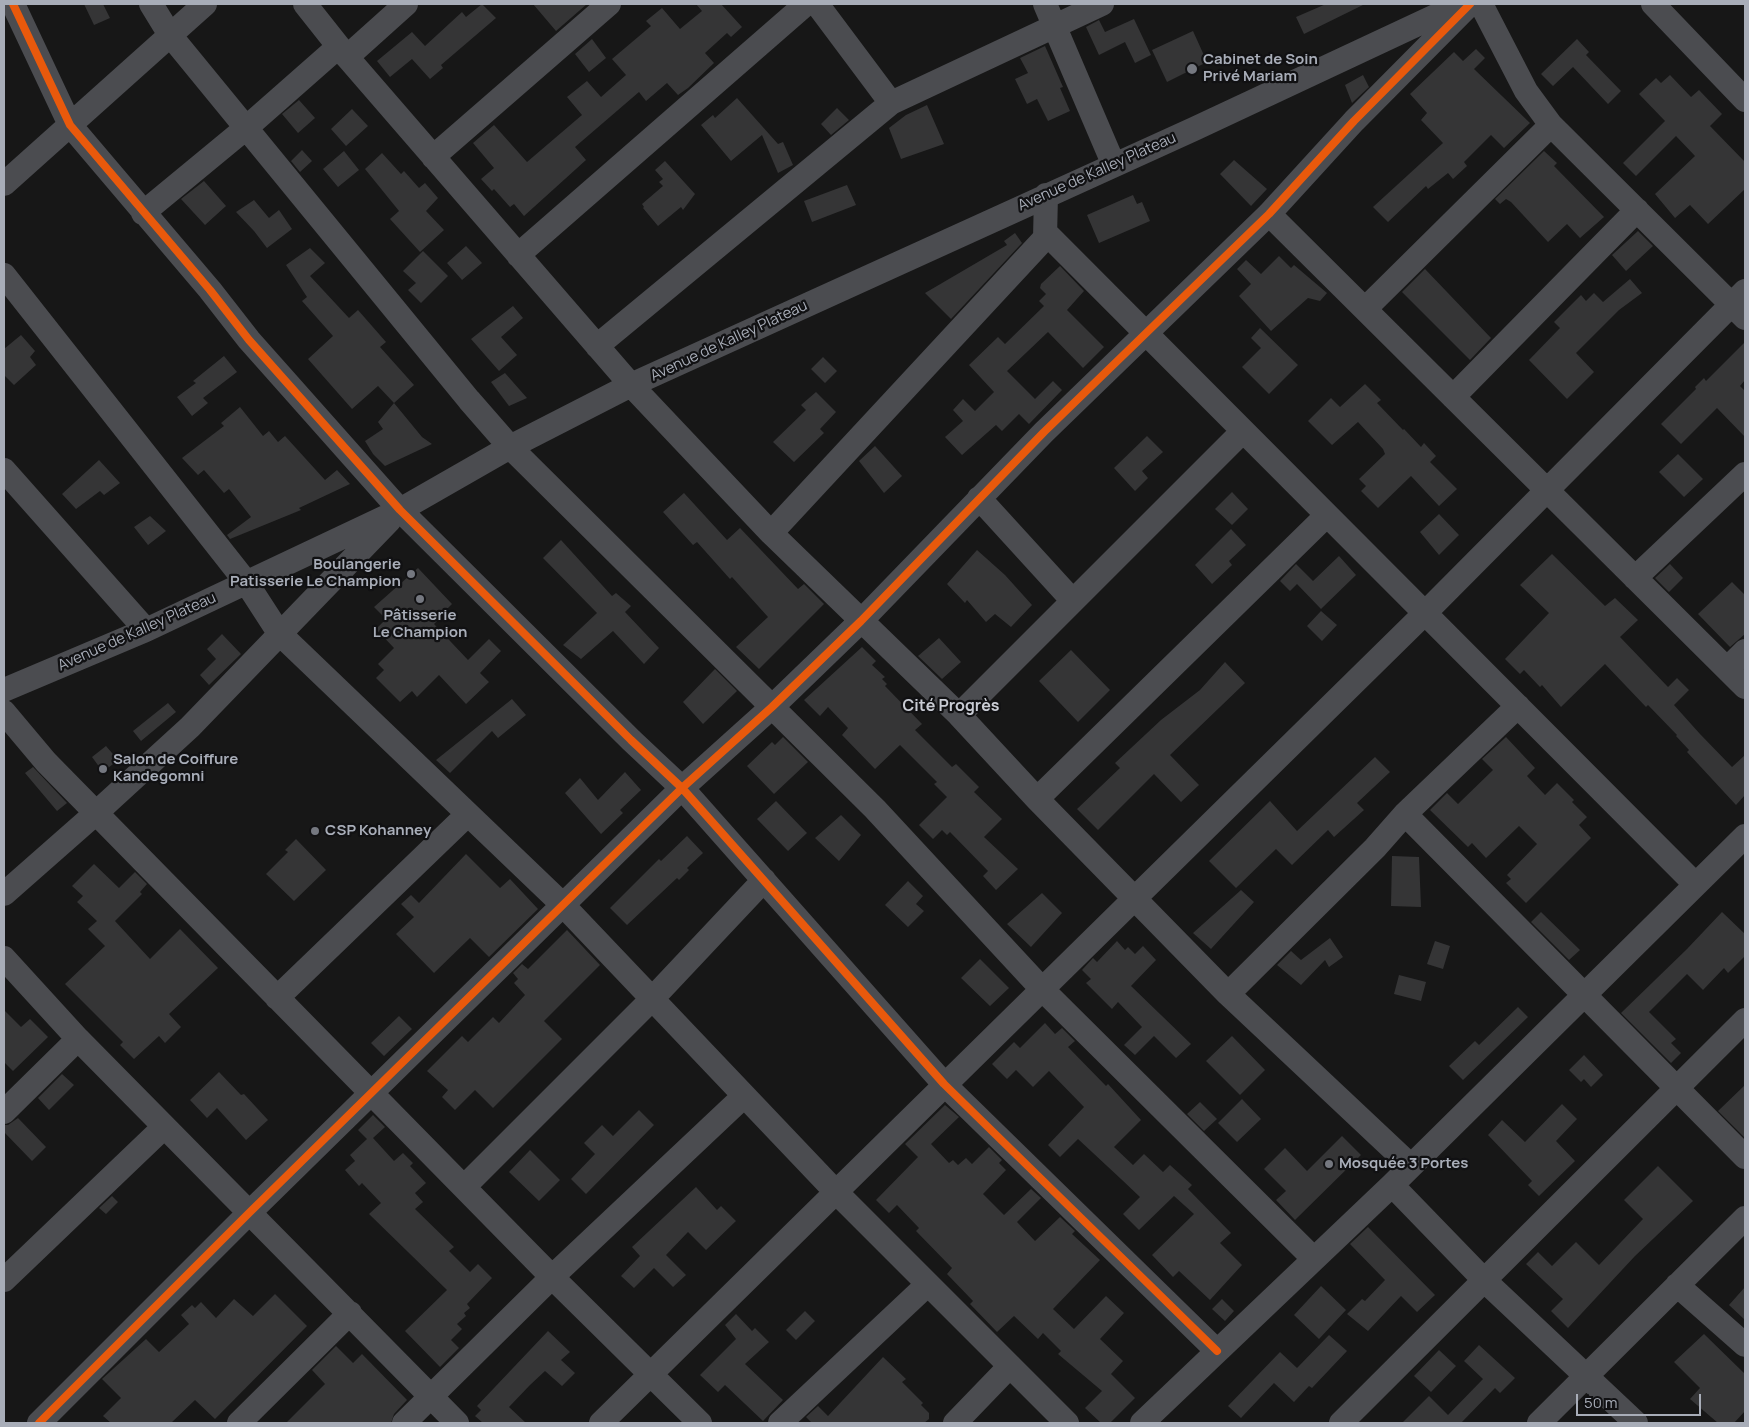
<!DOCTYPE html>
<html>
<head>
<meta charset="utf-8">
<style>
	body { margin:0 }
	#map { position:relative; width:1749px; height:1427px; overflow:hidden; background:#171717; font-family:Manrope,sans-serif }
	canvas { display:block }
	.frame { position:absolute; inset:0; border:5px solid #a8adb8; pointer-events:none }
	.scale { position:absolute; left:1576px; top:1394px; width:125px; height:22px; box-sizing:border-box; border:2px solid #a8adb8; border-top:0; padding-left:6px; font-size:15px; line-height:18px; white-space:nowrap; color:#a8adb8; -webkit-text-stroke:4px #111113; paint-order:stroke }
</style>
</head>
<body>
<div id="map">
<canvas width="1749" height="1427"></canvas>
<div class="frame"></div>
<div class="scale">50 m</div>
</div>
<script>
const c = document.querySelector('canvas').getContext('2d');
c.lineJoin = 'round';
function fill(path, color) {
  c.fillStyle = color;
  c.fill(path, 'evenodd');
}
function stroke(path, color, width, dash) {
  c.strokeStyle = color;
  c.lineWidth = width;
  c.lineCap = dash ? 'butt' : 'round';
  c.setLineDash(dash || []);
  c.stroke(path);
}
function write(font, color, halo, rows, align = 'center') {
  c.font = font + ' Manrope,sans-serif';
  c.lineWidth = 4.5;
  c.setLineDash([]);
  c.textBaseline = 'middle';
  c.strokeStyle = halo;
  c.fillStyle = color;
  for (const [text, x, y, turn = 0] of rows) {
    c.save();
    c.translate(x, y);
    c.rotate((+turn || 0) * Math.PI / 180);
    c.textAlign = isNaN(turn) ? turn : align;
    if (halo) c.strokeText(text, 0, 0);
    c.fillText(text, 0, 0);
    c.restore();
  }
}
fill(new Path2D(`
	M84,4H103L110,18L94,25Z
	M482,4L496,18L441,65L443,68L430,79L412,59L390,77L377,61L412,32L425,46L462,12L466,17Z
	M533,4H587L556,31Z
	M696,4H721L742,27L731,37L727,33L705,53L714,63L688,88L678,95L667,83L646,101L639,92L575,147L586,160L524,216L514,204L510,207L494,189L492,191L481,179L494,168L473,143L494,125L527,162L582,115L567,97L587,81L601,97L626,75L612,59L651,26L646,21L662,8L680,29L702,11Z
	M1326,4H1365L1304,34L1296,17Z
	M1134,19L1151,55L1135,63L1125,42L1099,55L1086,27L1099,20L1105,32Z
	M1193,31L1207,62L1167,82L1152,50Z
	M592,39L606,58L589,72L575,54Z
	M1577,39L1589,52L1586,55L1621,91L1608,104L1573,67L1553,86L1541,74Z
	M1045,46L1063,87L1060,88L1070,111L1048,121L1037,99L1027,104L1015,79L1028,73L1020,58Z
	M1476,49L1485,58L1474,69L1530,123L1504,148L1491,135L1464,162L1467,166L1453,179L1448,173L1428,189L1426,186L1388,222L1373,207L1443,143L1421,120L1427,113L1410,94L1454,52L1463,61Z
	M1363,75L1369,87L1352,103L1345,85Z
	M1670,75L1691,97L1699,90L1722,114L1710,126L1745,162V189L1708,224L1690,205L1675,218L1655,194L1695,156L1676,136L1636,176L1623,163L1665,121L1639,94L1656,78L1661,83Z
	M737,98L778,144L783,142L793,165L778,173L762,135L731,161L701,125L713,115L715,118Z
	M299,100L315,118L298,133L282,114Z
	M927,105L944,144L901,159L889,128L906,115Z
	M837,108L849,120L831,135L821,124Z
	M352,109L368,126L346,146L331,129Z
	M302,150L312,161L300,172L291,161Z
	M344,151L359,170L338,187L323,169Z
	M1544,151L1557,163L1554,166L1604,217L1580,238L1567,224L1548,242L1511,202L1506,199L1500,204L1495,199Z
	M382,153L401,174L404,171L419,188L425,183L438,198L426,211L444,230L420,252L390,219L399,211L365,169Z
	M1234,160L1267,189L1251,206L1220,174Z
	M665,161L695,194L683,210L681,207L658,226L643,208L644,207L642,204L663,186L659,182L663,179L655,170Z
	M204,181L226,206L205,225L181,199Z
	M847,185L856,205L812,222L804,201Z
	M1133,195L1137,204L1142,202L1150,221L1099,243L1087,215Z
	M254,200L269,218L279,210L292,229L267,248L254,231L236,212Z
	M1638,231L1653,246L1626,271L1612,255Z
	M1015,233L1022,243L951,319L925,293L1007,245L1004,241Z
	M466,246L482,263L462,280L447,263Z
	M310,248L325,263L310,276L349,318L358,310L386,342L380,347L414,385L394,403L378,386L352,409L308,359L333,336L302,301L307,297L286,265Z
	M423,251L448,276L421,303L408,290L416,283L403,271Z
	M1279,256L1291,268L1294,265L1327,293L1320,301L1308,298L1271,331L1239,296L1251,284L1237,269L1246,260L1261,274Z
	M1060,266L1084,291L1067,310L1104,347L1083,368L1048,332L1007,371L1035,399L1053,381L1062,390L1029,424L1019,414L1002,431L996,425L962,455L945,437L963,421L953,410L963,399L975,411L994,392L969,365L998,337L1005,344L1044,306L1039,301L1046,294L1040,288L1041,284Z
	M1425,269L1491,338L1470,360L1402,292Z
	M1630,279L1642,293L1619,310L1576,353L1594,372L1567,399L1529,360L1560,328L1554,322L1581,295L1586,301L1594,293L1603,302Z
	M513,306L523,318L501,337L517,355L499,371L471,339Z
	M1260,328L1298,365L1269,394L1242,367L1261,348L1251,338Z
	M21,335L35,351L30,357L36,365L14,385L4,375V349Z
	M1745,342V380L1740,386L1745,391V437L1717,408L1681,444L1661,424L1696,389L1695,387L1704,378L1706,381Z
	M224,356L237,372L203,398L208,403L192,416L177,397L196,383L193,381Z
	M823,357L837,371L825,383L811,369Z
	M505,373L527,398L509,406L491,382Z
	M1365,384L1381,400L1377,403L1403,430L1404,429L1421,447L1424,443L1436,456L1430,462L1457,489L1439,506L1411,476L1378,508L1361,491L1366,486L1359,479L1385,454L1383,449L1358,422L1332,445L1308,421L1331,398L1340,407Z
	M816,392L836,412L820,429L824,433L794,462L773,442L806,410L801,405Z
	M394,403L422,437L432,444L385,466L373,454L365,441L383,429L378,422Z
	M240,407L263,436L269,431L278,442L285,436L325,480L337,470L350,484L299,508L301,510L230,539L227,535L251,517L229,489L224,493L204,470L198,475L182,458L224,426L221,423Z
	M1147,436L1163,452L1142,471L1148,478L1135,491L1114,468Z
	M875,446L902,476L884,493L859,461Z
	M1678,454L1703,479L1684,497L1659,472Z
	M99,460L120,483L104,495L100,491L76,509L62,494Z
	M1232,492L1248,509L1232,525L1215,509Z
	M684,493L727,540L740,528L798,589L804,584L824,604L759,669L736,647L768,617L732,577L730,579L697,542L693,545L663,512Z
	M1439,514L1459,535L1439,555L1420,532Z
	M150,516L166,531L148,545L134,527Z
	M1231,529L1246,545L1229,561L1232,565L1212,584L1195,565Z
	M561,540L612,596L616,593L631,606L625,612L659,648L644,664L613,631L581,659L563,645L597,613L543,558Z
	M977,550L1005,575L1032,605L1011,627L995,614L986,622L967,600L965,603L947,584Z
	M1552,554L1605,606L1615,598L1638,620L1620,637L1668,687L1677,678L1689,690L1674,705L1700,734L1732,767L1745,755V795L1736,805L1687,752L1689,750L1676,736L1677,735L1648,705L1646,707L1605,664L1561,707L1542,685L1540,687L1524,670L1520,674L1505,659L1549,613L1520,585Z
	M1339,556L1356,575L1321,609L1297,584L1290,591L1280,581L1296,564L1313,581Z
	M1670,564L1683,578L1669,592L1655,578Z
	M418,568L452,604L436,620L437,621L434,624L468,660L489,639L501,651L480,673L489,682L466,704L439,675L417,697L412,691L400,702L376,678L384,670L378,664L394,648L376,629L386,619L374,607Z
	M1732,582L1745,595V634L1730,647L1698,614Z
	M1321,611L1337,625L1322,641L1307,626Z
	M222,634L241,654L209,685L200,675L216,659L207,649Z
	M939,638L961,662L942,679L918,656Z
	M862,647L876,661L872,665L885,677L882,679L887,684L885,686L922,724L915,730L952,767L956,764L979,787L974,792L1002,819L984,837L1018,869L996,890L983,876L988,871L950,832L947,835L942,830L933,839L919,825L947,797L934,784L937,782L900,745L875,769L842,735L848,728L828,707L820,716L804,700Z
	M1071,650L1110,690L1078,722L1039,681Z
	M1225,662L1245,683L1170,755L1199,785L1181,802L1154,774L1098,830L1077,809L1120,768L1115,763L1161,720L1200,690Z
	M715,669L737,691L703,724L683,702Z
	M512,699L526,715L498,738L492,731L450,773L436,760Z
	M168,703L176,712L141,741L133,731Z
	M783,737L808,762L774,794L747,766L772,742L775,745Z
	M1506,737L1535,768L1527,776L1545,795L1557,783L1574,800L1572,802L1587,817L1579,825L1591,838L1526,903L1506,883L1511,879L1507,875L1537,844L1519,826L1486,858L1472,843L1468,847L1430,810L1447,793L1458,804L1493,770L1482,759Z
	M106,746L118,760L103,772L92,757Z
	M1375,757L1390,772L1357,803L1364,810L1334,837L1328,830L1292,865L1276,849L1236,888L1209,861L1270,801L1297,831Z
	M33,767L67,803L57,811L25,773Z
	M625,772L641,790L620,810L623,813L601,834L565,793L580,778L598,800Z
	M776,801L807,833L788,851L757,819Z
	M841,815L861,835L839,861L815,838Z
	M687,836L703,853L687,868L689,870L679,880L677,878L627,925L610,908L659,859L661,861Z
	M296,839L326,870L294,901L266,874L288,852L285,850Z
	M466,854L500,888L510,879L538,909L489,957L470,938L434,973L396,934L414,917L401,904L411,895L419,903Z
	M1392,856L1419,857L1421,907L1391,906Z
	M94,864L119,888L135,872L147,884L140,892L142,894L115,921L150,959L180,929L218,968L169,1014L181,1027L165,1043L159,1036L134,1059L120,1045L123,1042L65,984L105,946L88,929L97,921L77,902L83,896L72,886Z
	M908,881L923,896L916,904L924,911L908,927L885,905Z
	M1241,890L1254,902L1211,949L1193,933Z
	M1042,893L1062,913L1031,947L1007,924Z
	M1541,912L1580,950L1569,960L1531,922Z
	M1722,912L1745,934V956L1728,973L1724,968L1703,990L1687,974L1649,1012L1676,1039L1671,1043L1681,1053L1671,1063L1621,1013L1687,949Z
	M567,930L600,965L544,1021L562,1039L493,1108L475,1090L455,1110L442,1097L448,1090L427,1071L462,1036L468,1042L493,1017L499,1023L525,995L514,983L518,979L513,973L522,964L528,969Z
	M1330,938L1343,957L1329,967L1325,960L1301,985L1277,965L1291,951L1301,960Z
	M1117,941L1125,950L1128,947L1135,954L1143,946L1156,960L1131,986L1191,1044L1176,1058L1154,1036L1135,1055L1124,1045L1142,1027L1118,1002L1112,1009L1086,983L1091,979L1082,970L1093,958L1097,962Z
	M1435,941L1450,946L1443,969L1427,964Z
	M980,959L1009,988L990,1006L961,978Z
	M1399,975L1426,982L1421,1001L1394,994Z
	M1518,1007L1528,1017L1463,1080L1449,1066L1475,1041L1479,1045Z
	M4,1010L21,1027L30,1019L48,1037L13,1071L4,1062Z
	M399,1016L412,1029L384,1056L371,1043Z
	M1045,1023L1055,1034L1062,1028L1075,1041L1068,1047L1106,1086L1108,1084L1141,1120L1114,1147L1133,1165L1144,1154L1163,1172L1170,1165L1192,1185L1188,1189L1231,1233L1220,1243L1242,1265L1210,1300L1179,1271L1173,1277L1152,1255L1194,1214L1174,1196L1139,1230L1123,1214L1140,1197L1121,1179L1078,1139L1060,1157L1048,1145L1084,1107L1049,1071L1033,1087L1016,1070L1007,1079L992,1064L1014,1042L1020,1048Z
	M1232,1036L1265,1070L1240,1095L1206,1061Z
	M1584,1055L1603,1075L1591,1087L1584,1079L1581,1082L1569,1070Z
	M219,1072L241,1095L244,1094L268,1120L246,1140L217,1108L207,1118L190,1100Z
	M62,1074L74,1085L49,1110L38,1098Z
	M1745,1085V1138L1718,1111Z
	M1242,1099L1261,1119L1237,1142L1218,1123Z
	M1200,1102L1217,1119L1204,1131L1187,1114Z
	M1562,1104L1577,1119L1556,1141L1575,1161L1539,1196L1528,1185L1532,1181L1488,1135L1502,1120L1525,1142Z
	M945,1105L959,1117L931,1144L949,1163L953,1160L958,1165L966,1158L972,1164L989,1147L1002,1160L999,1163L1006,1170L983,1194L1004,1215L1031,1189L1041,1198L1017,1222L1035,1241L1060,1217L1075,1231L1072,1234L1100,1260L1053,1309L1074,1329L1106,1296L1124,1313L1100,1339L1123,1361L1111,1374L1135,1398L1110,1423H1101L1085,1408L1102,1391L1058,1354L1061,1351L1043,1333L1038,1339L1014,1316L997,1332L970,1304L973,1301L947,1274L952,1268L916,1231L919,1228L897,1205L889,1213L876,1200L918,1157L905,1144Z
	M639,1110L654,1125L586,1194L571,1179L595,1154L584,1143L602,1125L613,1136Z
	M373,1115L385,1127L373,1138L394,1161L403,1153L413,1163L410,1166L426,1183L415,1193L423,1202L415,1209L454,1247L449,1251L470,1272L478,1264L492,1278L467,1304L470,1308L464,1313L466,1316L457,1324L462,1329L451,1340L459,1348L440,1367L405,1331L447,1290L369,1214L381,1203L362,1183L359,1186L345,1170L355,1161L350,1155L367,1139L358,1130Z
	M18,1118L46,1147L32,1161L4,1132V1125H8Z
	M1342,1136L1361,1155L1295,1220L1276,1200L1286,1191L1264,1169L1285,1148L1307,1171Z
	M530,1150L560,1180L539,1201L509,1172Z
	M1658,1166L1693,1201L1635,1256L1568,1328L1551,1311L1563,1299L1526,1264L1538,1252L1552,1266L1576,1242L1599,1265L1643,1219L1624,1200Z
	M696,1187L717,1210L721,1206L736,1221L706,1250L688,1232L666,1255L686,1275L673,1287L654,1268L634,1288L621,1276L640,1256L632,1247Z
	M112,1196L118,1202L106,1214L99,1208Z
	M1368,1227L1435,1295L1417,1312L1401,1296L1368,1331L1347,1314L1362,1299L1365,1301L1385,1280L1350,1244Z
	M1321,1286L1346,1310L1319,1339L1294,1315Z
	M1745,1287V1320L1729,1305Z
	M275,1294L307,1326L215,1419L195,1400L171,1423H111L103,1416L121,1398L102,1379L146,1339L159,1352L189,1324L181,1315L192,1305L195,1308L201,1302L216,1318L234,1299L253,1316Z
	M1222,1299L1234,1311L1225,1321L1212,1309Z
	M805,1311L815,1321L796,1340L786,1330Z
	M736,1314L752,1331L755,1328L769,1342L745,1364L783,1400L763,1421L725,1385L718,1392L700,1375L736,1339L725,1325Z
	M548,1331L570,1352L561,1360L575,1373L562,1386L545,1371L530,1385L509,1407L526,1423H483L475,1416L481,1410L477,1406Z
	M1704,1334L1745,1374V1411L1734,1423H1718L1690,1399L1700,1388L1674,1362Z
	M1329,1335L1347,1351L1312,1388L1309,1386L1294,1402L1274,1383L1241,1418L1228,1406L1280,1352L1297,1368Z
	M1479,1345L1515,1378L1500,1393L1495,1388L1461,1423H1402L1429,1396L1448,1415L1483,1379L1464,1361Z
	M336,1346L353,1363L362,1354L407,1400L394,1414L391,1423H286L325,1384L312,1370Z
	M1439,1350L1456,1366L1431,1392L1414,1376Z
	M883,1357L906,1379L902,1382L923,1403L921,1405L929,1413V1419L924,1423H812L806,1417L818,1406L828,1416Z`), '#353536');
stroke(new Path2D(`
	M13,4L70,125L210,290L249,340L400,510L631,740L682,788L944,1084L1217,1351
	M151,4L170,35L469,400L510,447L875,809L1041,988L1313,1258
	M305,4L347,57L631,385L771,533L959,715L1037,799L1228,994L1411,1166
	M817,4L891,103
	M1045,4L1113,163
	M1481,4L1526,91L1551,125L1745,318
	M1653,4L1745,100
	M347,57L406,4
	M433,157L609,4
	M4,184L205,4
	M143,213L246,128L338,47
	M1269,214L1745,687
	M1047,234L1695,884
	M518,255L806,4
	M4,275L246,582L279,633L563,905L835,1191L1067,1423
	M1365,309L1551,125
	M597,346L891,103L1102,4
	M1453,397L1637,210
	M4,470L146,630
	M979,498L1073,601
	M771,533L1045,238L1046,195
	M1635,578L1745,474
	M1727,669L1745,651
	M4,690L146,630L400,510L510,447L631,385L1194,129L1461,4
	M4,712L46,762L552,1277L700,1423
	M959,715L1243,431
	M1037,799L1327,515
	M1405,814L1745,1157
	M4,894L96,813L190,727L389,521
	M4,958L78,1039L457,1423
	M1228,994L1375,848L1405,814L1518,706
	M277,998L468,814
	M4,1112L78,1039
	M1392,1185L1485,1281L1636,1423
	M464,1187L652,999L764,880
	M4,1280L164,1127
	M1677,1285L1745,1345
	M39,1423L249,1213L682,788L772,707L861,621L1044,432L1269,214L1354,121L1470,4
	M239,1423L350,1313
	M404,1423L552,1277L744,1096
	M601,1423L1425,613L1745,291
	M780,1423L928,1284
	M955,1423L1010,1366
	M1142,1423L1392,1185L1745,836
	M1341,1423L1745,1020
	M1539,1423L1745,1218`), '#4b4c50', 24);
stroke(new Path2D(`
	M13,4L70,125L210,290L249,340L400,510L631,740L682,788L944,1084L1217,1351
	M39,1423L249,1213L682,788L772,707L861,621L1044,432L1269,214L1354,121L1470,4`), '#e8590c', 8);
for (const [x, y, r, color] of [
	[1192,69,6,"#757880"],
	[411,574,5,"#757880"],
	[420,599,5,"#757880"],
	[103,769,5,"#757880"],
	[315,831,5,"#757880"],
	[1329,1164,5,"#757880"]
]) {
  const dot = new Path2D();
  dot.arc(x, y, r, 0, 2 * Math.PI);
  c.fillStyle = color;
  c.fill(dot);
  stroke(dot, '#111113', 2);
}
write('bold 15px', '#a8adb8', '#111113', [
	["Cabinet de Soin",1203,60],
	["Privé Mariam",1203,77],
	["Boulangerie",401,565,"right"],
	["Patisserie Le Champion",401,582,"right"],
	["Pâtisserie",420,616,"center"],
	["Le Champion",420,633,"center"],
	["Salon de Coiffure",113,760],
	["Kandegomni",113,777],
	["CSP Kohanney",325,831],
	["Mosquée 3 Portes",1339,1164]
], 'left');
write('15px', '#a8adb8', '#111113', [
	["Avenue de Kalley Plateau",1097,172,-24],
	["Avenue de Kalley Plateau",729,341,-25],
	["Avenue de Kalley Plateau",137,632,-24]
]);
write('bold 16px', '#c9ccd4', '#111113', [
	["Cité Progrès",951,707]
]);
</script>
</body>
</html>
